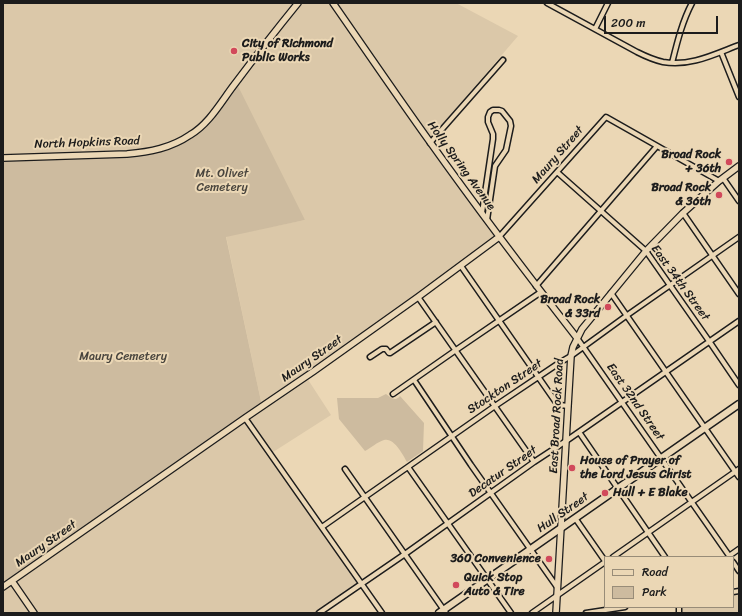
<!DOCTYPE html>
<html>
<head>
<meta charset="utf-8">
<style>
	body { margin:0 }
	#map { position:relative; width:742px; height:616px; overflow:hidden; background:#ebd7b5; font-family:Sriracha,sans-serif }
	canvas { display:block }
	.frame { position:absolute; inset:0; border:4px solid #1c1c1c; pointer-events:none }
	.legend { position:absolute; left:604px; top:556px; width:130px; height:52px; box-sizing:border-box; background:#ebd7b5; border:1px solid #988c78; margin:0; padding:5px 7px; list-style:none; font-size:12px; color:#1c1c1c }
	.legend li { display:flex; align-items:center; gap:8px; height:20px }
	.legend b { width:20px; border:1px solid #988c78 }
	.scale { position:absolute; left:604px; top:16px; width:114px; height:18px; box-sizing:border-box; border:2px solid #1c1c1c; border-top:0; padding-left:5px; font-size:12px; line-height:14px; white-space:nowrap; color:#1c1c1c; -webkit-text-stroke:3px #ebd7b5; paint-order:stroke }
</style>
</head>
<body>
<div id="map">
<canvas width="742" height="616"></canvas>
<div class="frame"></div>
<ul class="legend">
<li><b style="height:5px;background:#ebd7b5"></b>Road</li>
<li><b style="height:11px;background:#cdbb9f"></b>Park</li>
</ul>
<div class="scale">200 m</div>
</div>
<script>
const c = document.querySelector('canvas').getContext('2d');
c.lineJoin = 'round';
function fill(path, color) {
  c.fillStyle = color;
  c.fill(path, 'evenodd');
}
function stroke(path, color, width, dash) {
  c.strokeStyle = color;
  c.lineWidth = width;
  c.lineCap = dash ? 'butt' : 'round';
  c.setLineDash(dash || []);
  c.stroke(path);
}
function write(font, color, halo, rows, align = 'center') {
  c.font = font + ' Sriracha,sans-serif';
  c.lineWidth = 4;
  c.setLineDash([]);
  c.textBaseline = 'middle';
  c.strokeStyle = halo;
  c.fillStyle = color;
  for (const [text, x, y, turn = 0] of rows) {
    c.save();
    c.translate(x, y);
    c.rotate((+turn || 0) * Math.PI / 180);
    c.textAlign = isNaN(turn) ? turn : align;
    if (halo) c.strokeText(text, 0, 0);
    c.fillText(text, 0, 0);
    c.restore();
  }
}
fill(new Path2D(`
	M3,3H456L518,36L429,140L500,236L305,375L331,415L270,454L361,583L319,613H3V587L262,406L226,236L305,220L205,121L176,142L141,152L3,160Z
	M739,591V613H679V607H733V592Z`), '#dbc8a9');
fill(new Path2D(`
	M236,82L305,220L226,237L262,406L3,587V160L141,152L176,142L205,121Z
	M557,373L563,374V384H557Z
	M386,394C391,398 395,402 400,396L424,423L423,451L407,462C403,455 394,437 384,440C377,442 371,448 365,451L339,419L337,398H378Z`), '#cdbb9f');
const street = new Path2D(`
	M547,3L637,52C645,56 654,60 663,62C690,67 715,54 739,45
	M595,29L608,3
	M721,52L739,97
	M672,63C677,43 682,22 692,3
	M430,143L503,60
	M557,172L646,251L709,341L739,385
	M723,178L739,201
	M482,213L493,139V134L488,122V117L490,112L493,110H499L502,111L510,121L511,126L506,150L495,166L487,220
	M683,213L739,294
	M499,237L606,117L719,181
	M461,266L555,401L560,405L568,406
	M536,286L657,146
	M611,293L739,477
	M418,297L534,462
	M577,338L730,557
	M370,357L382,349H386L389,353H390L436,322
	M414,380L471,465L557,587
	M393,394L456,350L541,292
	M245,418L382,613
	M579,432L665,557
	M408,467L511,613
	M345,469L446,613
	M575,518L605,561
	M322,527L495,406L559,363L571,356L626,316L739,237
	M729,556L739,549
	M613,557L739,469
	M733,562L739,571
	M733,592L739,591
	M319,613L405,554L534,462L566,441L739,321
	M532,613L605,562
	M586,613L625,607
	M679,613V607`);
const secondary = new Path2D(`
	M333,3C365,49 397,96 430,142C477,208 527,274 577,338
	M3,158L127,154C150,152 171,148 190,135C209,124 221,102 234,85C255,57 276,30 298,3
	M12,581L34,613
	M3,587L245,418L314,371L418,297L499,237
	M556,613L568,406L571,356L573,347L582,329L646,251L683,213L719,181L739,166`);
const primary = new Path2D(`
	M439,613L739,404`);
stroke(street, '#1c1c1c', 7);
stroke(secondary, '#1c1c1c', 8);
stroke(primary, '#1c1c1c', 9);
stroke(street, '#ebd7b5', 4);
stroke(secondary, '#ebd7b5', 5.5);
stroke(primary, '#ebd7b5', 6);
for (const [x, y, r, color] of [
	[234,51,4,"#d1495b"],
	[729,162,4,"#d1495b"],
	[719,195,4,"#d1495b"],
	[608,307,4,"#d1495b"],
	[572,468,4,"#d1495b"],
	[605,493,4,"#d1495b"],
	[549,559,4,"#d1495b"],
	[456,585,4,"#d1495b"]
]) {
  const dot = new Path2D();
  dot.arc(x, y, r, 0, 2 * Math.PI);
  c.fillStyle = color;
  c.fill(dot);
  stroke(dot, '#ebd7b5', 1.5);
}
write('bold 12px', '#1c1c1c', '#ebd7b5', [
	["City of Richmond",242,44],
	["Public Works",242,58],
	["Broad Rock",721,155,"right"],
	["+ 36th",721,169,"right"],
	["Broad Rock",711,188,"right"],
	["& 36th",711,202,"right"],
	["Broad Rock",600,300,"right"],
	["& 33rd",600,314,"right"],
	["House of Prayer of",580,461],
	["the Lord Jesus Christ",580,475],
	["Hull + E Blake",613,493],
	["360 Convenience",541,559,"right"],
	["Quick Stop",464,578],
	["Auto & Tire",464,592]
], 'left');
write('12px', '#1c1c1c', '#ebd7b5', [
	["North Hopkins Road",87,143,-2],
	["Maury Street",558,155,-49],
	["Holly Spring Avenue",461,166,54],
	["East 34th Street",680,283,54],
	["Maury Street",312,359,-35],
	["Stockton Street",505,387,-34],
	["East 32nd Street",635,402,55],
	["East Broad Rock Road",557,416,-87],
	["Decatur Street",503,472,-35],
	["Hull Street",563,513,-35],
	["Maury Street",46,544,-35]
]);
write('12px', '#48443d', '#ebd7b5', [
	["Mt. Olivet",222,174],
	["Cemetery",222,188],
	["Maury Cemetery",123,357]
]);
</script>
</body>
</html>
